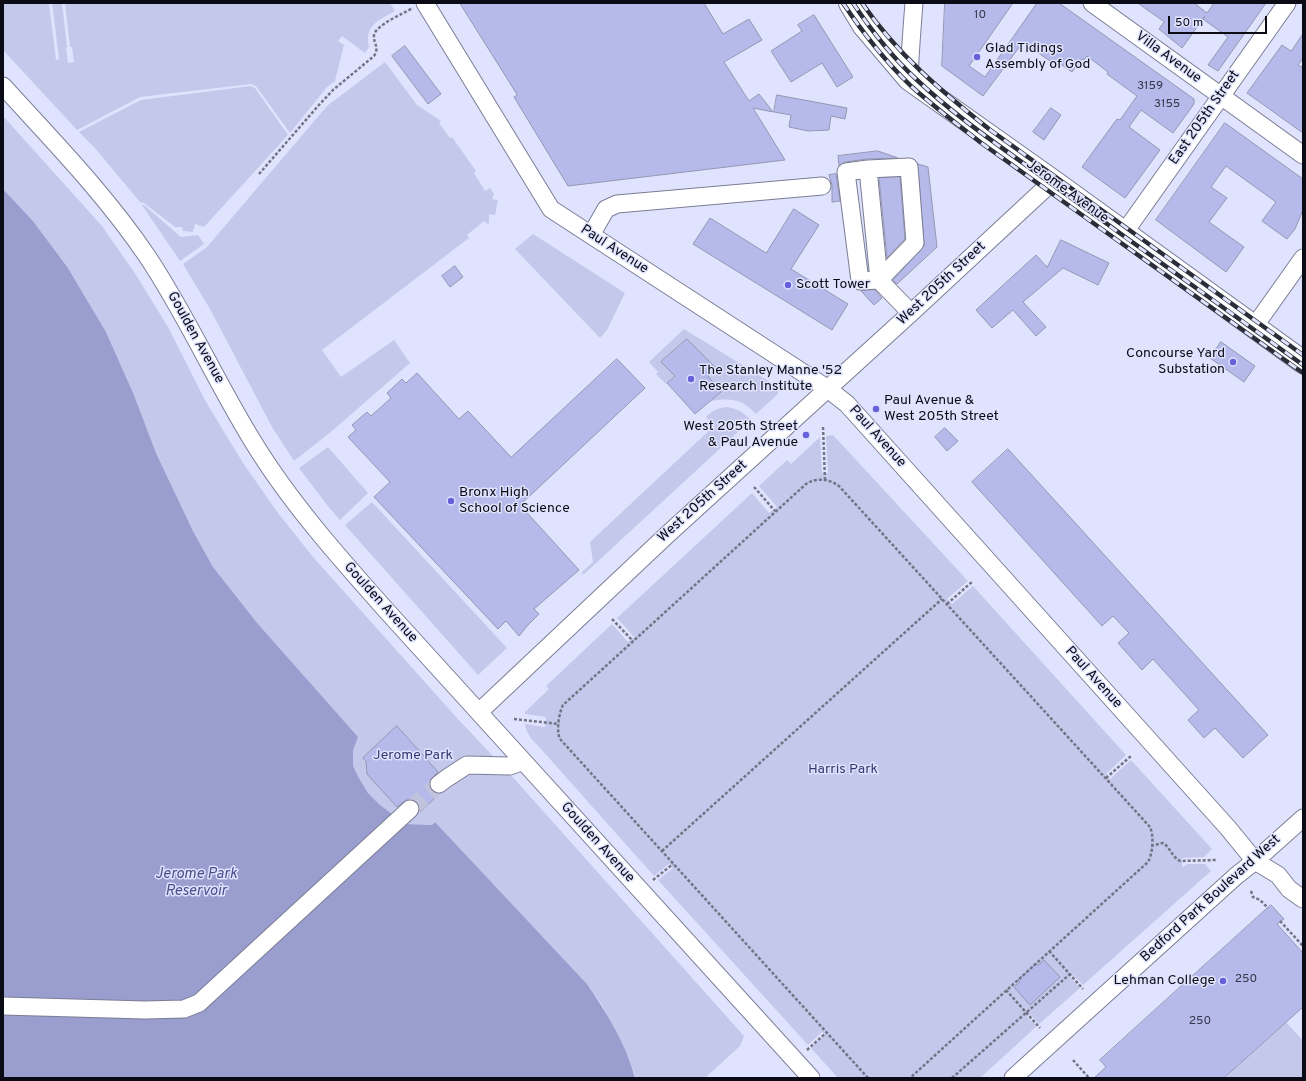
<!DOCTYPE html>
<html>
<head>
<meta charset="utf-8">
<style>
	body { margin:0 }
	#map { position:relative; width:1306px; height:1081px; overflow:hidden; background:#e0e3fe; font-family:Overpass,sans-serif }
	canvas { display:block }
	.frame { position:absolute; inset:0; border:4px solid #0a0b14; pointer-events:none }
	.scale { position:absolute; left:1168px; top:16px; width:99px; height:18px; box-sizing:border-box; border:2px solid #0a0b14; border-top:0; padding-left:5px; font-size:12px; line-height:14px; white-space:nowrap; color:#0a0b14; -webkit-text-stroke:3px #e0e3fe; paint-order:stroke }
</style>
</head>
<body>
<div id="map">
<canvas width="1306" height="1081"></canvas>
<div class="frame"></div>
<div class="scale">50 m</div>
</div>
<script>
const c = document.querySelector('canvas').getContext('2d');
c.lineJoin = 'round';
function fill(path, color) {
  c.fillStyle = color;
  c.fill(path, 'evenodd');
}
function stroke(path, color, width, dash) {
  c.strokeStyle = color;
  c.lineWidth = width;
  c.lineCap = dash ? 'butt' : 'round';
  c.setLineDash(dash || []);
  c.stroke(path);
}
function write(font, color, halo, rows, align = 'center') {
  c.font = font + ' Overpass,sans-serif';
  c.lineWidth = 3;
  c.setLineDash([]);
  c.textBaseline = 'middle';
  c.strokeStyle = halo;
  c.fillStyle = color;
  for (const [text, x, y, turn = 0] of rows) {
    c.save();
    c.translate(x, y);
    c.rotate((+turn || 0) * Math.PI / 180);
    c.textAlign = isNaN(turn) ? turn : align;
    if (halo) c.strokeText(text, 0, 0);
    c.fillText(text, 0, 0);
    c.restore();
  }
}
fill(new Path2D(`
	M3,3H49L56,60L59,59L52,3H62L67,47L66,48L68,63L74,62L72,47H70L65,3H390L395,11C379,20 364,25 369,47L365,53L342,36L338,41L344,45L335,81L327,87L290,133L256,86L251,84L140,97L77,130L3,50Z
	M385,62L417,105L441,121L439,123L450,138L452,137L476,171L474,173L485,191L490,188L494,194L492,199L498,200L495,215L489,214V223L487,224L484,221L467,235L469,238L322,350L341,377L394,340L410,363L332,431L294,461L272,427L210,309L183,264L207,247L327,106Z
	M251,86L255,88L288,135L204,227L195,224L193,232L183,231L182,227H175L144,203L140,202L94,147L79,132L141,100Z
	M3,116L102,226L136,275L168,327L206,402L243,463L278,513L313,557L457,718L510,774L744,1036L740,1046L705,1078H636L620,1039L602,1005L587,984L435,822L432,825L406,824L380,805L368,793L359,778L353,766V750L213,567L193,531L156,453L134,395L106,332L68,268L33,221L3,189Z
	M142,205H144L181,237L198,235L204,244L180,261Z
	M533,234L625,293L607,330L600,338L515,249Z
	M684,329L778,387V394L756,414C741,398 731,398 710,401L721,392L708,376L715,368L687,339L661,362L675,376L666,384L656,374L658,372L649,362Z
	M727,407C738,409 743,412 751,420L583,575L582,572L593,562L590,542L714,426L706,417C713,410 718,408 727,407Z
	M833,435L968,581L947,599L952,604L973,586L1126,755L1106,774L1110,779L1131,760L1212,849L1204,857L1182,858V867L1188,864H1205L1211,871L1083,985L1073,975L1070,977L1080,988L1039,1024L1030,1014L1027,1017L1037,1026L980,1078H838L811,1048L825,1035L822,1032L808,1045L658,880L673,868L669,864L654,876L541,749C534,742 526,734 525,724L545,727L546,717L525,714V712L549,689L546,686L612,624L628,642L634,637L617,618L752,493L769,513L777,507L759,486L787,460L791,464L820,437L822,473H828L826,436Z
	M328,447L368,493L340,520L327,505L299,468Z
	M372,502L507,648L478,675L345,525Z
	M1286,1022L1303,1041V1078H1225Z`), '#c4c8eb');
fill(new Path2D(`
	M3,189L33,221L68,268L106,332L134,395L156,453L193,531L213,567L257,623L358,737L353,750V766L359,778L368,793L380,805L406,824L432,825L435,822L587,984C607,1013 626,1044 635,1078H3Z`), '#9a9ece');
const building = new Path2D(`
	M460,3H704L723,34L749,19L762,40L724,62L749,101L759,94L773,112L753,108L785,160L568,186L514,97L517,95Z
	M945,3H1013L969,66L985,77L1037,3H1059L1194,99V104L1173,133L1141,110L1129,127L1160,150L1125,198L1082,167L1117,119L1120,120L1137,96L1107,74L1108,72L1087,56L1084,60L1082,59L1072,72L1059,63L1057,66L1023,42L983,96L942,66Z
	M1138,3H1194L1207,13L1214,3H1266L1218,71L1208,65L1228,37L1203,19L1205,16L1182,48L1159,29L1164,22Z
	M814,15L853,77L837,87L822,63L791,82L771,51L802,31L798,25Z
	M1303,34V58L1298,65L1303,68V133L1247,93L1282,45L1291,51Z
	M405,46L441,94L428,104L392,56Z
	M777,95L847,108L845,119L831,116L829,130L808,131L789,127L791,115L774,112Z
	M1051,108L1061,115L1044,140L1033,132Z
	M1225,123L1303,179V210L1295,229L1287,239L1262,221L1276,202L1226,166L1211,187L1227,198L1209,222L1244,247L1226,272L1156,220Z
	M878,151L898,158L867,159L845,162L839,166L838,156Z
	M918,164L928,167L937,247L897,284L893,280L924,246Z
	M836,174L840,201L832,202V185L829,175Z
	M900,177L905,239L887,258L879,178Z
	M794,209L819,225L791,269L848,304L832,330L693,244L710,218L766,253Z
	M1061,240L1109,263L1098,285L1063,268L1023,302L1046,327L1036,336L1013,310L992,328L976,310L1036,255L1047,267Z
	M455,266L463,277L450,287L442,276Z
	M875,290L882,298L874,305L861,291Z
	M687,339L716,368L708,376L721,392L695,414L667,383L675,376L661,362Z
	M1221,342L1255,366L1244,382L1210,358Z
	M617,359L645,388L520,505L579,570L534,609L539,614L528,625L519,636L506,621L498,629L374,497L390,482L348,437L356,430L352,425L367,412L371,416L391,398L387,393L402,379L406,383L417,373L459,419L468,411L511,457Z
	M945,428L958,441L947,451L935,437Z
	M1008,449L1268,735L1243,758L1215,728L1204,738L1188,720L1199,710L1153,659L1142,670L1118,643L1129,633L1113,616L1102,626L972,482Z
	M397,726L438,772L430,780L429,785L431,790L435,793L439,794L420,812V807L418,803L413,799H407L397,807L367,774L366,761L363,758Z
	M1271,905L1284,919L1277,924L1303,953V1007L1224,1078H1094L1106,1067L1100,1060Z
	M1044,960L1060,977L1030,1005L1014,987L1020,982L1018,980L1036,963L1038,965Z`);
fill(building, '#b5baeb');
stroke(building, '#9497b1', 1);
stroke(new Path2D(`
	M410,809L439,784`), '#c0c3db', 17, [17, 8]);
const minor = new Path2D(`
	M425,3L551,209L828,389L847,404L1228,828L1255,861L1278,875L1289,889L1303,899
	M1092,3L1303,155
	M909,79C910,53 912,28 914,3
	M3,86C53,141 105,194 147,256C186,314 215,380 252,440C289,501 337,555 385,609L811,1078
	M868,169L909,167L915,243L879,280L860,281L846,172L868,169L879,280L911,313
	M1124,233L1287,3
	M591,235L606,209L617,204L822,186
	M1254,327L1303,258
	M479,712L668,534L911,313L1053,181
	M439,784L447,778L467,765L510,766L523,761
	M3,1006L145,1010L184,1009L199,1003L410,809
	M1013,1078L1236,876L1255,861L1303,818`);
const major = new Path2D(`
	M850,3L864,26L909,79L1053,181L1303,362`);
stroke(minor, '#7b7d96', 19);
stroke(major, '#7b7d96', 24);
stroke(new Path2D(`
	M259,174L318,106L333,90L374,56C380,46 373,44 374,35C376,25 404,13 413,8
	M823,427L825,480
	M754,487L775,511
	M947,604L973,581
	M612,619L633,641
	M514,719L559,724
	M1106,778L1131,756
	M1151,846L1163,843C1170,847 1172,857 1180,861L1217,860
	M662,851L942,599
	M653,880L673,864
	M1251,891L1253,897L1260,900L1268,908
	M1280,921L1303,946
	M1049,951L1083,989
	M1006,990L1040,1028
	M807,1050L827,1032
	M1073,1060L1089,1078
	M868,1078L560,739C556,731 559,713 563,705L806,484C817,477 829,479 839,486L1150,827C1154,836 1153,853 1148,862L910,1078
	M952,1078L1070,974`), '#727486', 2.5, [3, 2]);
stroke(minor, '#fff', 17);
stroke(major, '#fff', 22);
const rail = new Path2D(`
	M843,3C863,33 885,61 911,86C933,106 957,124 980,142L1303,373
	M853,3C871,30 892,57 916,79C960,121 1012,154 1060,190C1141,249 1222,306 1303,365
	M862,3C897,54 941,91 989,129L1303,355`);
stroke(rail, '#2b2d38', 4.5);
stroke(rail, '#e0e3fe', 3, [9]);
for (const [x, y, r, color] of [
	[977,57,4,"#6661db"],
	[788,285,4,"#6661db"],
	[1233,362,4,"#6661db"],
	[691,379,4,"#6661db"],
	[876,409,4,"#6661db"],
	[806,435,4,"#6661db"],
	[451,501,4,"#6661db"],
	[1223,981,4,"#6661db"]
]) {
  const dot = new Path2D();
  dot.arc(x, y, r, 0, 2 * Math.PI);
  c.fillStyle = color;
  c.fill(dot);
  stroke(dot, '#e0e3fe', 1.5);
}
write('12px', '#35374a', null, [
	["10",980,16],
	["3159",1150,87],
	["3155",1167,105],
	["250",1246,980],
	["250",1200,1022]
]);
write('14px', '#0a0b14', '#e0e3fe', [
	["Glad Tidings",985,49],
	["Assembly of God",985,65],
	["Scott Tower",796,285],
	["Concourse Yard",1225,354,"right"],
	["Substation",1225,370,"right"],
	["The Stanley Manne '52",699,371],
	["Research Institute",699,387],
	["Paul Avenue &",884,401],
	["West 205th Street",884,417],
	["West 205th Street",798,427,"right"],
	["& Paul Avenue",798,443,"right"],
	["Bronx High",459,493],
	["School of Science",459,509],
	["Lehman College",1215,981,"right"]
], 'left');
write('14px', '#0a0b14', '#e0e3fe', [
	["Villa Avenue",1168,58,36],
	["East 205th Street",1205,118,-55],
	["Jerome Avenue",1067,192,36],
	["Paul Avenue",614,250,33],
	["West 205th Street",942,284,-43],
	["Goulden Avenue",195,338,61],
	["Paul Avenue",877,437,48],
	["West 205th Street",703,502,-42],
	["Goulden Avenue",380,603,48],
	["Paul Avenue",1093,678,48],
	["Goulden Avenue",597,843,48],
	["Bedford Park Boulevard West",1211,899,-42]
]);
write('14px', '#373773', '#e0e3fe', [
	["Jerome Park",413,756],
	["Harris Park",843,770]
]);
write('italic 15px', '#4b4d8b', '#e0e3fe', [
	["Jerome Park",196,875],
	["Reservoir",196,892]
]);
</script>
</body>
</html>
